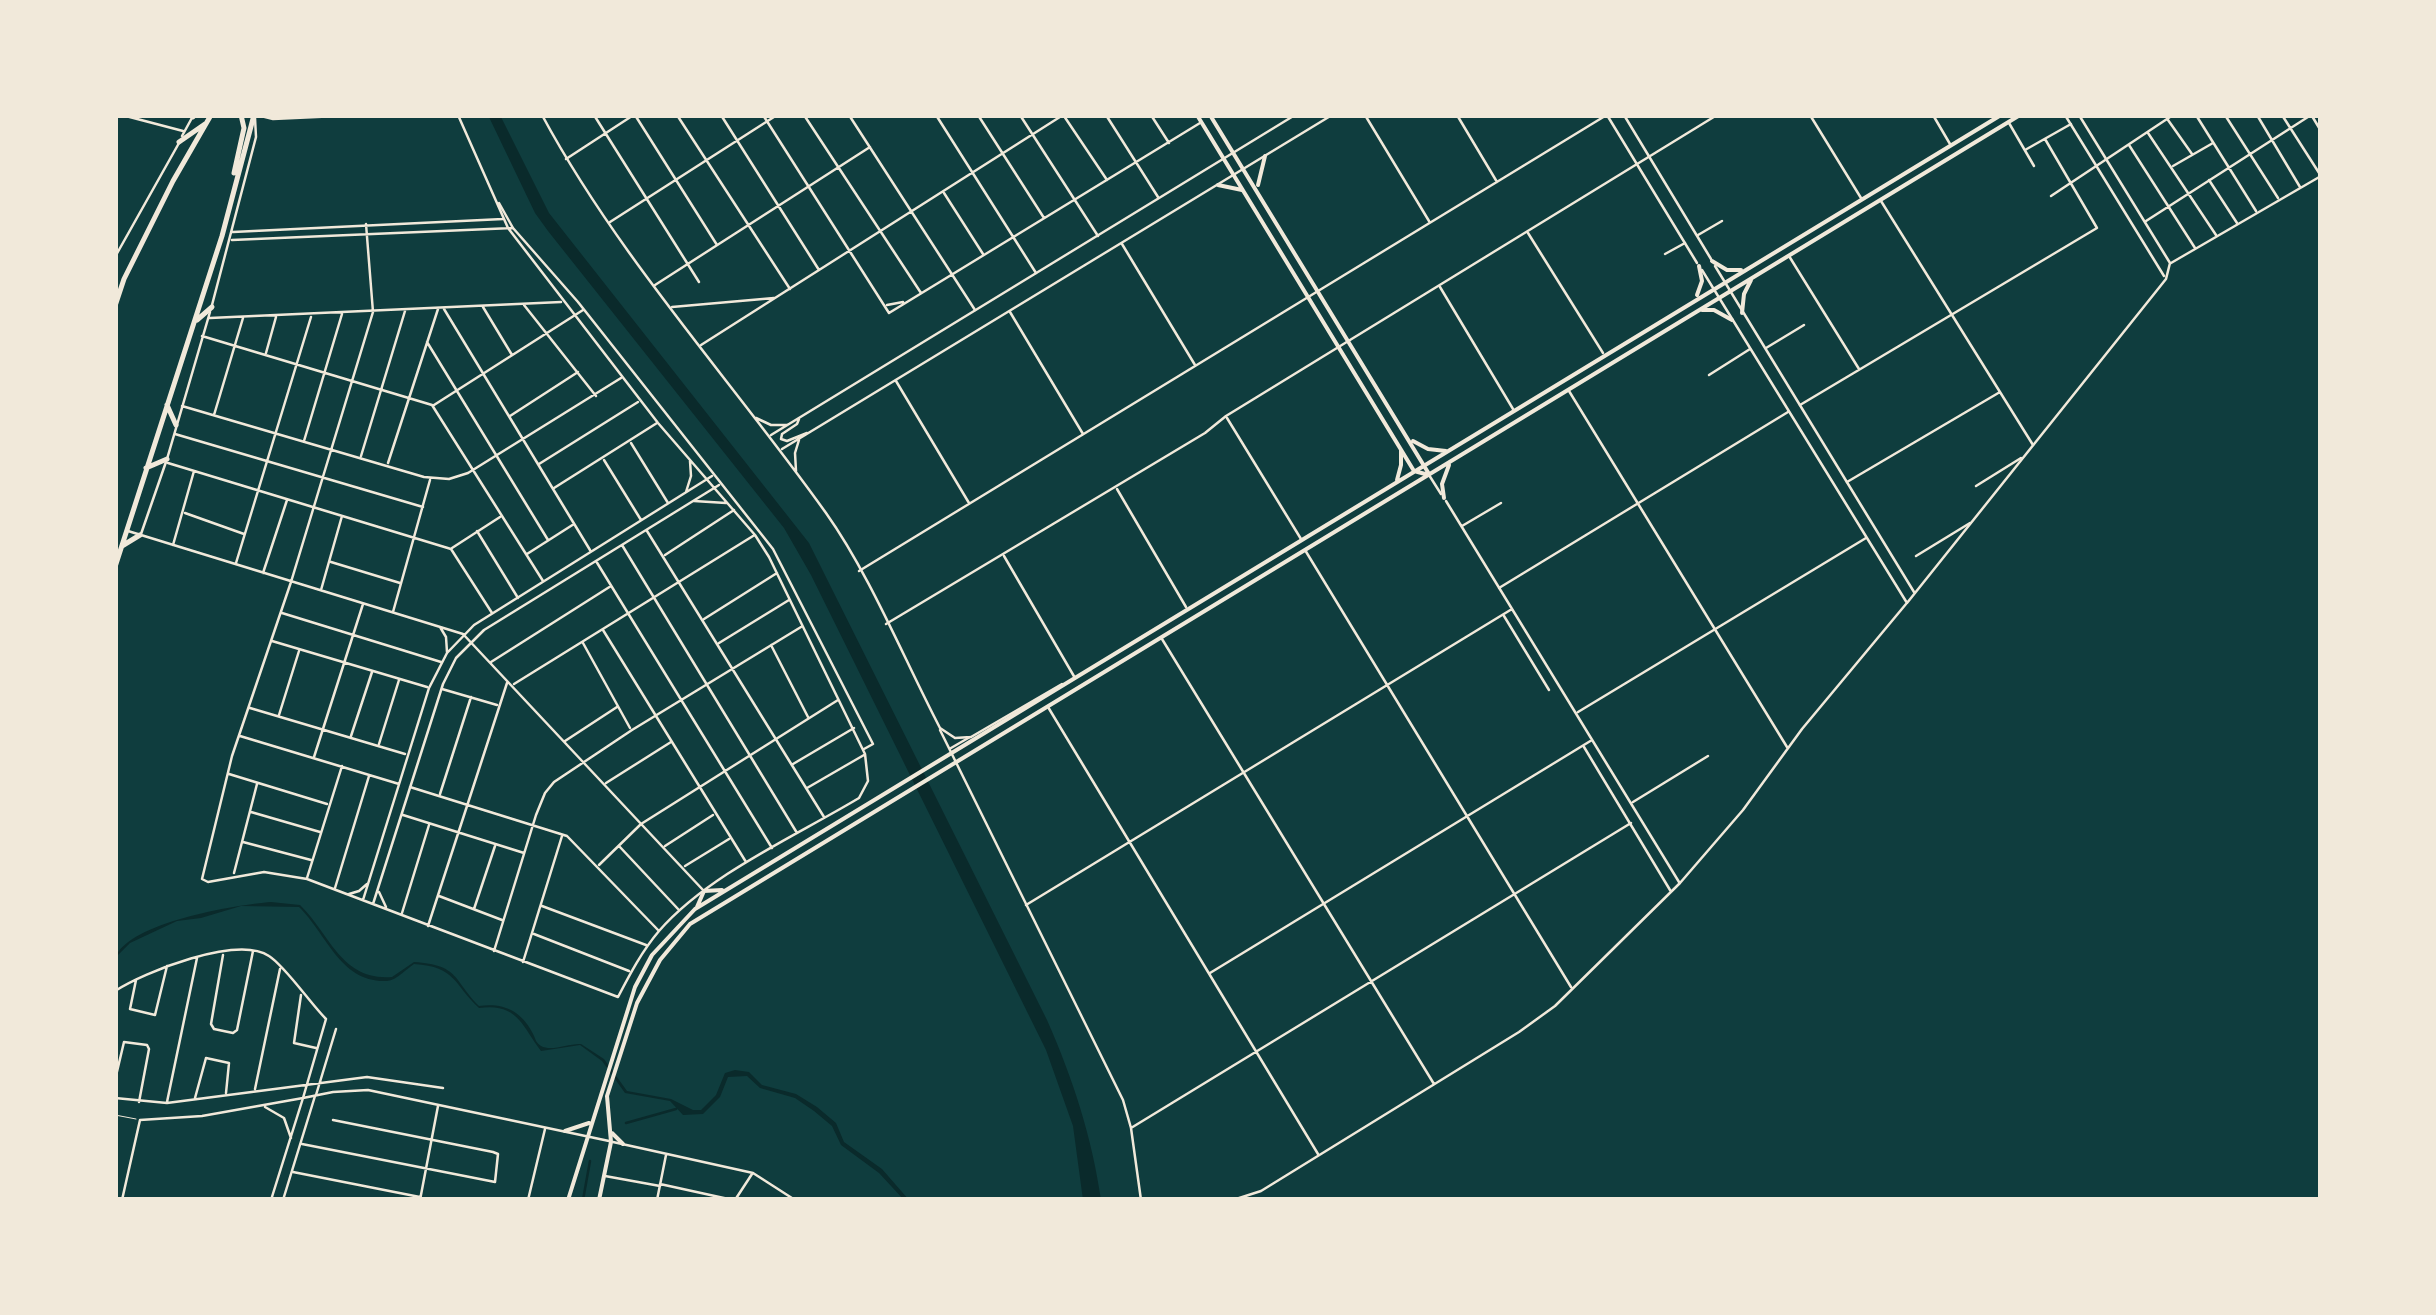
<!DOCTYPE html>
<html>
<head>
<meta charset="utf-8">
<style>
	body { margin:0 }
	#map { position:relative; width:2436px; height:1315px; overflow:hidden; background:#0f3d3e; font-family:Cabin,sans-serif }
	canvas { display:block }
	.frame { position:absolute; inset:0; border:118px solid #f1e9da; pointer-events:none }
</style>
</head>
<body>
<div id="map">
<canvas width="2436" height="1315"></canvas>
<div class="frame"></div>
</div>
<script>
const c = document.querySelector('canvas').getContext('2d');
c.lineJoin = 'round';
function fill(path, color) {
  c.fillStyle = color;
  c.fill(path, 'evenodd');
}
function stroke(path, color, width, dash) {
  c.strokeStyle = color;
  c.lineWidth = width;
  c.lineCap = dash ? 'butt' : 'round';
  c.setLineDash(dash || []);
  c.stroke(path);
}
fill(new Path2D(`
	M488,115H500L549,213L809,543L1047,1020C1073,1079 1092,1137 1101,1200H1083L1073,1126L1046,1050L811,575L784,528L548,231L535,213Z
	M271,902L300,905C330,934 341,981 392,977L414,962C460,965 453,980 479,1006C503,1003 520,1010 532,1032C536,1039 535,1042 541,1046C552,1052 569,1043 581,1044L604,1059L627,1091L671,1099L693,1110H701L716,1095L725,1073L735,1070L749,1072L762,1085L796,1094L817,1107L836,1123L844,1142L882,1169L909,1200H904L879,1173L841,1145L832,1126L814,1111L795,1098L760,1088L747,1076L728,1077L720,1097L703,1114L683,1115L670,1101L625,1093L602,1061L580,1045L541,1051C521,1024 517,1003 479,1008C453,984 457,967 414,964C406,969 397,980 387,981C340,983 327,934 299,907L241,906L201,918L177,921L130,943L115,958C129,922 235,905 271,902Z`), '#0a2a2b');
stroke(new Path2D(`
	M626,1123L676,1109
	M583,1200L590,1161`), '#0a2a2b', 2.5);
stroke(new Path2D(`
	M115,1115L136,1119`), '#f1e9da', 1);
stroke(new Path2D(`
	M122,115L183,131
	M257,115L273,119L360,115
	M594,115L699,282
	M635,115L717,245
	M677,115L790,289
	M721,115L819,270
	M763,115L889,313L1200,123
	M804,115L921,293
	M849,115L975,310
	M936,115L1036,273
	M978,115L1044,218
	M1020,115L1098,236
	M1106,115L1158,197
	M1151,115L1169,143
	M1365,115L1429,221
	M1457,115L1497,182
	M1810,115L1861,198
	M1933,115L1950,144
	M2196,115L2256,211
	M2225,115L2278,198
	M2257,115L2300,187
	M2282,115L2321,176
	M1064,116L1107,180
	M2312,116L2321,131
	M2168,120L2192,154
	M2009,123L2034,166
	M2148,133L2216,235
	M2129,145L2195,248
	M2025,150L2071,124
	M566,159L632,116
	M2173,166L2213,143
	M2209,180L2237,223
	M944,193L983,254
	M2051,196L2173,115
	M1881,201L2033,445
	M499,203L513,228L578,302L773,549L873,744L864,749
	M2146,221L2311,115
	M610,222L777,115
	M366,224L373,312L291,582L232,756L202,879L208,882L264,872L307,879L618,997C630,974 642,951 659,931C709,874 794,837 859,798L868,781L865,754L769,557L755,535L658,423L508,228L458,115
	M233,232L503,219
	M1528,233L1603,353
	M1698,235L1722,221
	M232,240L513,228
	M1122,244L1195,365
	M1665,254L1685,243
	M1789,256L1859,369
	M2171,263L2321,176
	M655,285L870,147
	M1440,287L1513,409
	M212,305L256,137L255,118
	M524,305L596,396
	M887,305L903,302
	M483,307L512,355
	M672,307L774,298
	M444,309L590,550
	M1010,312L1083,434
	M210,318L561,302
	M202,336L432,405L543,581
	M427,342L548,540
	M701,345L1063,115
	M1766,348L1804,325
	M266,353L276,317
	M1709,375L1750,349
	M896,381L969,503
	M1569,391L1787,747
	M434,405L583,310
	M1800,405L2097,228L2045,139
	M182,406L424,477L449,479L468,473L621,378
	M214,415L243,318
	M510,416L578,372
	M1227,418L1301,539
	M175,434L423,507
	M304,441L342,314
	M631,443L668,503
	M361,456L405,311
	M604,460L641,520
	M168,463L451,549L492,613
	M388,463L438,309
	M539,464L638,402
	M1429,475L1441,494
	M1847,482L2000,392
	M1976,486L2021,458
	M554,488L657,423
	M1117,489L1186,607
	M686,492L691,476L690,461
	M694,501L726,503
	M1446,501L1679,882
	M185,513L244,534
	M1462,526L1501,503
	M128,531L463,634L703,890
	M477,531L518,598
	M647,531L824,817
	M141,534L167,459L210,312
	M173,545L194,471
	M622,545L797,833
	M452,548L500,517
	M1305,550L1571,987
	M527,554L574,524
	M665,555L734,510
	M1004,556L1075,678
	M1916,556L1970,523
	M596,561L772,848
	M331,562L400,583
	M236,563L311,317
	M859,571L1605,116
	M263,573L287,500
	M1499,588L1788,412
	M321,590L342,516
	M393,612L430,480
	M282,613L441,662
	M1504,616L1549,690
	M704,619L777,573
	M886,624L1205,433L1226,416L1717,115
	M440,627L446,637L447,652
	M603,630L746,862
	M1162,639L1434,1084
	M272,641L427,687
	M583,643L630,728
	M719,643L789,600
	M771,645L808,717
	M491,662L611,586
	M514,684L753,536
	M442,689L497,705
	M1048,707L1318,1154
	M250,708L405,754
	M1578,712L1866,538
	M279,715L299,651
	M940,730L1123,1100L1131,1128L1141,1200
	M240,736L399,784
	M351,736L372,672
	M565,741L617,707
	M379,744L399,680
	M1584,747L1670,890
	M951,748L970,737
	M314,757L363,604
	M793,764L854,728
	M229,774L327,804
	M606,783L671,742
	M410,787L567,836L658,930
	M807,788L864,755
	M440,794L471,697
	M1633,802L1708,756
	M251,812L320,832
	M403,815L524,853
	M243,842L311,860
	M619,846L678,909
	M665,846L713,815
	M599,865L641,824L838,700
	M685,866L729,839
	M234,873L257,784
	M307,878L342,766
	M335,888L369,776
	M379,892L386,907
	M349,894L359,891L367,884
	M439,896L502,920
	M363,900L429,688L447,653L474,625L712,476
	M373,904L443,684L456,658L484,630L719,485
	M1026,905L1512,609
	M542,906L646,945
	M474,909L495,846
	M402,913L429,825
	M428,926L507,683
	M534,934L629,971
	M494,951L536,815L545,793L554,782L632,730L801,627
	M223,955L211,1024L214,1029L233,1033L237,1030L253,951
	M523,962L562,836
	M1210,973L1592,740
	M136,980L130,1009L155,1015L167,966
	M115,991C144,972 237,935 269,956C285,966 310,1003 326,1019L303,1098L202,1116L140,1120L122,1200
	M301,995L294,1043L316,1048
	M115,1080L124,1042L147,1045L149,1049L139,1102
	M255,1089L280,969
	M316,1095L336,1029
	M115,1098L167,1103L367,1077L443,1088
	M195,1098L206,1058L229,1063L226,1093
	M167,1102L197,958
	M1131,1128L1631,823
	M613,1142L753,1173L795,1200
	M302,1144L495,1182L498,1154L493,1152L333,1120
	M293,1172L435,1200
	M605,1176L660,1186
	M660,1184L733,1200
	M420,1200L438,1106
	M528,1200L545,1129
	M657,1200L666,1155
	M735,1200L752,1174
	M1233,1200L1261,1191L1519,1032L1555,1006L1680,883L1743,810L1802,729L1906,604`), '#f1e9da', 2.5);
stroke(new Path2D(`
	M542,115C619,258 732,381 826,513C870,575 904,659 940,728L955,738L971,737L1062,684
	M1607,115L1697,263
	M1624,115L1711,259
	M2065,115L2164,276
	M182,136L193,116
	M115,257L179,143
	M1715,266L1914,592
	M1702,270L1907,603L2166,279L2170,263L2079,115
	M756,418L771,425H787
	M799,419L797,424L782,434L781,439L787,441L807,433
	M771,435L1295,115
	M782,449L1332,115
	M796,471L795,453L799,440
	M265,1107L284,1118L291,1138
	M271,1200L303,1098L333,1092L368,1090L609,1141
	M283,1200L315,1096`), '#f1e9da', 2.5);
stroke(new Path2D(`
	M1197,115L1414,471L1429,475
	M1210,115L1429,474
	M1218,185L1242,190
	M1258,185L1265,156
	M1712,261L1727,270H1741
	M1697,295L1702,281L1699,266
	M1702,310H1714L1732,320
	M1742,313L1744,294L1751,280
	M1413,441L1428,449L1446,451
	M1397,480L1401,465V450
	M1444,498L1442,484L1449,465
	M697,907L704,891L722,890
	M565,1131L589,1123
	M612,1133L623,1144
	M568,1200L635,987L652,955L695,909L2001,115
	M599,1200L611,1142L607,1096L637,1003L660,960L690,924L2020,115`), '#f1e9da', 4);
stroke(new Path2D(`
	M193,117L194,115
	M179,142L205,124
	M234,173L244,128L241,115
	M115,306L124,279L173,181L211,115
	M197,320L212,307
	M167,405L176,425
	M146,468L167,459
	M122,546L140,535
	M115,567L222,236L254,115`), '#f1e9da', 5);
</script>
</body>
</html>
